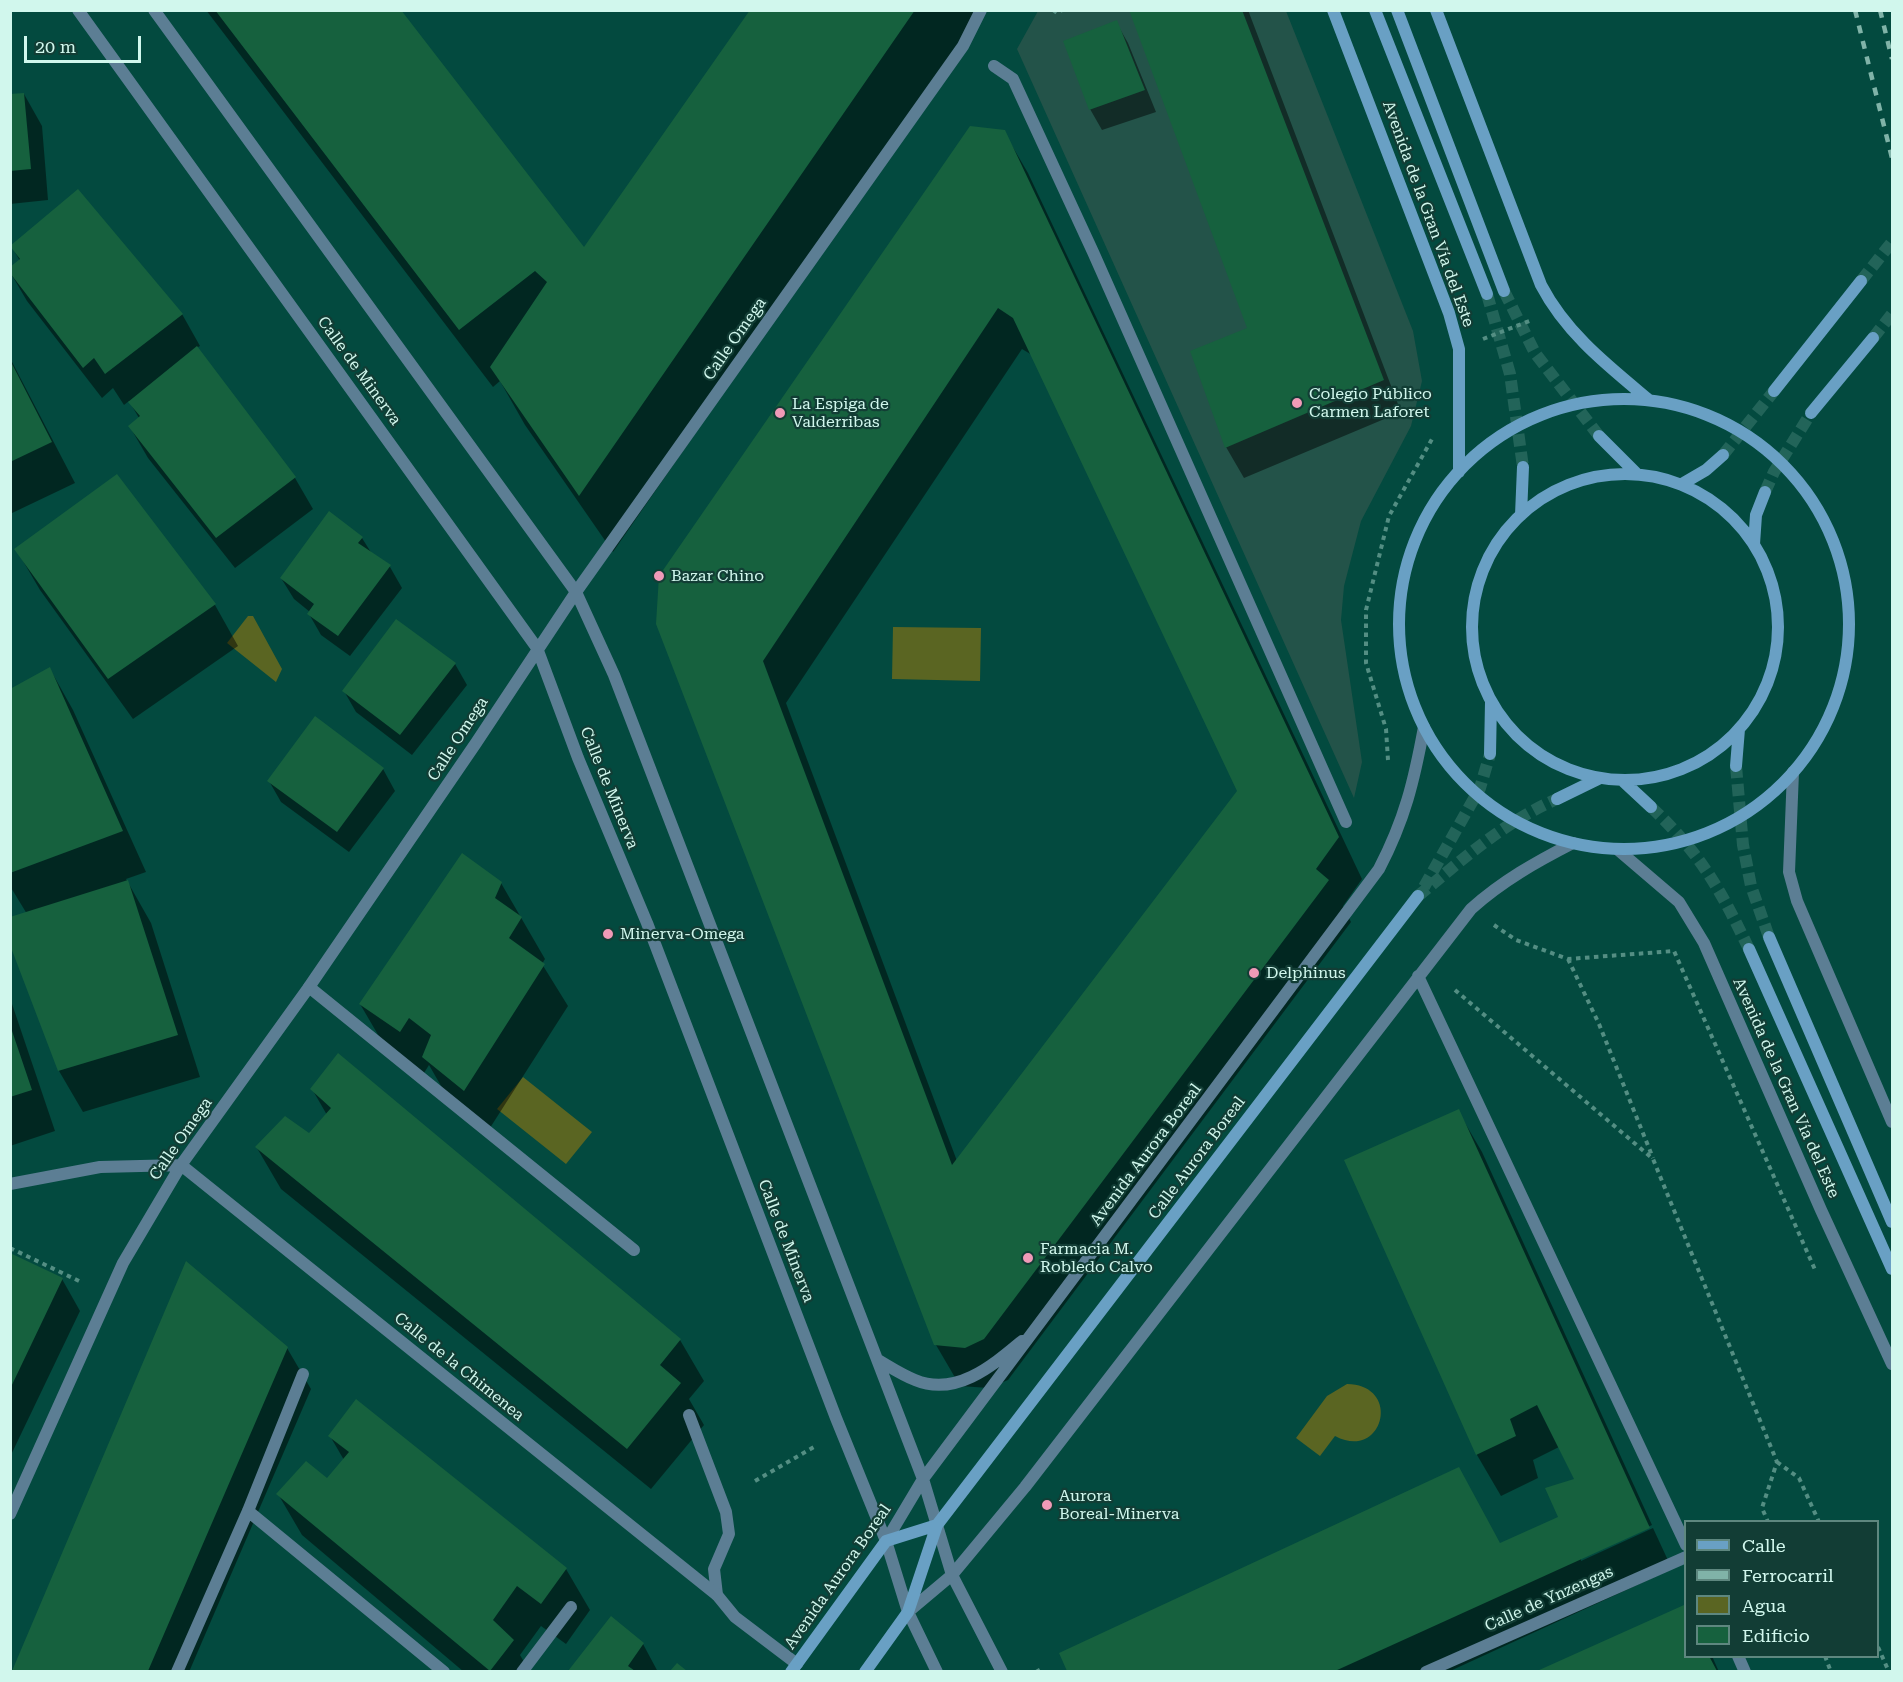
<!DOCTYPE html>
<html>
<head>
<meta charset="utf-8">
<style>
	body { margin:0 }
	#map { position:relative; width:1903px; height:1682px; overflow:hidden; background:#034a3f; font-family:"Roboto Serif",serif }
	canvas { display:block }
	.frame { position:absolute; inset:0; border:12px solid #d1f7ed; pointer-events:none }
	.legend { position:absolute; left:1684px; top:1520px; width:195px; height:138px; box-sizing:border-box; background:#123d35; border:2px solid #5e877f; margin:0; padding:8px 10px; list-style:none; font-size:18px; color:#d1f7ed }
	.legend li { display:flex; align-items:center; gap:12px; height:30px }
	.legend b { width:30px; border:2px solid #5e877f }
	.scale { position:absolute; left:24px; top:36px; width:117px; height:27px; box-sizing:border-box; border:3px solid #d1f7ed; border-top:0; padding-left:8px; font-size:18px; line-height:21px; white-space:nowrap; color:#d1f7ed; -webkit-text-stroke:4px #123d35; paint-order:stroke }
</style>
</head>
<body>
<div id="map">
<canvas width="1903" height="1682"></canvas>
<div class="frame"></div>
<ul class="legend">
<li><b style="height:8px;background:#69a0c4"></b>Calle</li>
<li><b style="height:8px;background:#80b3a8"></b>Ferrocarril</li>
<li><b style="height:16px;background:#5a6522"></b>Agua</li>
<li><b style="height:16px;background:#16613e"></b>Edificio</li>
</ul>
<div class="scale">20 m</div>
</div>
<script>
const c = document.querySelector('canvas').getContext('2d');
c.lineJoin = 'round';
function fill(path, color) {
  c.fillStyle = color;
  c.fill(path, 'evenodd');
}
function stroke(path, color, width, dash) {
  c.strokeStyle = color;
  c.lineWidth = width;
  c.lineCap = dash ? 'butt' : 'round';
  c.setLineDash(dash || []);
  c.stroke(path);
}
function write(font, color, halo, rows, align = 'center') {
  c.font = font + ' "Roboto Serif",serif';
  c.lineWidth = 4.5;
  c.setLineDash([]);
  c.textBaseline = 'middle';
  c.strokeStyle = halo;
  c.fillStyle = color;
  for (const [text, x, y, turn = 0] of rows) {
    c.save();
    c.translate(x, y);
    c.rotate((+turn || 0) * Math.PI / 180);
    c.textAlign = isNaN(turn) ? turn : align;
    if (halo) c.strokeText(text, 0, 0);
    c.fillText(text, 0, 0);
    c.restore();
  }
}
fill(new Path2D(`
	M1038,11H1286L1413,331L1422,381L1411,426L1361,521L1344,586L1341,620L1362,762L1354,798L1017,49Z`), '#235349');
fill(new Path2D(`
	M248,616H253L282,669L276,682L227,643Z
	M893,627L981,628L980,681L892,679Z
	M523,1077L592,1132L566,1164L497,1109Z
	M1347,1384C1403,1385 1383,1462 1335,1436L1320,1456L1296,1438L1327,1396Z`), '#5a6522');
fill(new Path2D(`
	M206,10H399L584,249L752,10H972L978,25L613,552L525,425L500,381L493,387Z
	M1131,10H1248L1401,412L1244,478L1226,447L1249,329Z
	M1116,22L1128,43L1156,112L1102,130L1090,109Z
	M24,94L42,126L48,200L10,204V96Z
	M1004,132L1028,173L1362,879L1343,906L1351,922L1008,1380L989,1388L960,1386L936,1345L661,576ZM1022,349L1032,355L1239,792L957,1161L786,703Z
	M12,247L182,314L200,346L196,348L295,478L313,509L235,568L148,458L130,427L139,418L129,401L124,405L113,388L102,398L27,301L10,272L20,261Z
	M10,358L75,483L10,514Z
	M117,476L215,605L238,646L133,719L40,590L16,549Z
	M329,513L362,538L372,554L390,567L402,588L350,656L321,635L309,614L310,612L294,599L281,578Z
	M455,664L467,685L412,755L356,712L344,691Z
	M50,669L73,710L146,872L126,879L151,923L200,1077L83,1112L59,1071L27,914L10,886V691Z
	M315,718L383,769L395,791L349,852L281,802L269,781Z
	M501,883L545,959L542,964L568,1006L488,1131L448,1098L429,1065L424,1073L384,1045L360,1004Z
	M10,998L55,1131L10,1146Z
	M312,1089L680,1340L704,1381L689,1399L704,1425L651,1489L281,1189L257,1148L309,1135L327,1115Z
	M1458,1111L1482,1152L1652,1525L1581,1558V1561L1653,1528L1672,1569L1448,1672H1069L1061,1654L1458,1469L1500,1544L1560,1518L1576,1480L1559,1447L1533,1460L1538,1478L1501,1496L1477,1455L1346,1161Z
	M10,1254L62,1279L80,1311L10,1457Z
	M187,1264L287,1348L311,1389L189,1672H13Z
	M330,1436L566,1569L590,1610L566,1644L541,1626L520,1655L530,1672H464L302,1535L278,1494L327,1480L344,1460Z
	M1684,1607L1686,1656H1712L1719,1672H1541Z
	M611,1618L643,1644L658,1672H570Z`), '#0007');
fill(new Path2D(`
	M215,10H401L584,247L750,10H915L579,496L490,367L547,282L535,271L459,330Z
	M1129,10H1242L1384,380L1225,448L1190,351L1247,328Z
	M1117,20L1145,90L1089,110L1063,41Z
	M24,93L31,169L10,171V94Z
	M970,126L1005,130L1339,837L1316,869L1329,880L984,1339L965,1348L934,1345L656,624L659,576ZM998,308L1013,318L1237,791L952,1165L763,661Z
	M78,189L183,314L105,374L94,358L83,368L10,273V267L20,259L10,246Z
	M197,346L296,477L216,538L128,426L140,416L128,402Z
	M10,360L52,442L10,462Z
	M117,474L216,604L108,679L14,549Z
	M329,511L363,537L358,543L391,565L338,636L307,614L314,604L280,578Z
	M396,619L456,663L400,735L342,691Z
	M50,667L123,831L10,873V689Z
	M315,716L384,768L337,832L267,781Z
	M462,853L502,882L495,898L522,917L509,938L545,964L464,1091L422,1057L431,1035L409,1018L400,1032L359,1004Z
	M128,880L178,1035L58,1071L10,945V917Z
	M10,1025L32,1090L10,1097Z
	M338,1053L681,1339L660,1365L681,1383L627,1449L255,1147L285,1116L309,1133L331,1108L310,1089Z
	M1459,1109L1650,1528L1335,1671H1067L1059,1653L1459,1467L1500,1543L1558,1517L1545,1488L1574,1479L1537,1405L1510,1419L1516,1436L1476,1455L1344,1160Z
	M10,1253L63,1278L10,1389Z
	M186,1261L288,1347L148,1671H12Z
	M356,1399L567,1568L541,1604L517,1586L493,1620L514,1640L490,1671L276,1494L306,1461L327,1478L349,1452L328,1436Z
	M1684,1605L1686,1656H1709L1717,1671H1537Z
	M611,1616L644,1643L628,1666L635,1671H568Z
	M677,1663L687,1671H670Z`), '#16613e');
stroke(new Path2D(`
	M1861,281L1892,242
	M1504,291L1535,353L1599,436
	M1487,294L1510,374L1523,467
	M1873,338L1892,314
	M1723,455L1774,391
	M1765,492L1774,472L1811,413
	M1736,766L1743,845L1751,886L1769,937
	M1651,807C1701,854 1720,889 1749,949
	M1424,887L1480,788L1490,754
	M1418,896C1462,860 1504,822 1557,799`), '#226459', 12, [12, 6]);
stroke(new Path2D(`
	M1053,10L1057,13L1062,10
	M1483,339L1532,320
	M1388,760L1386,729L1366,663V610L1389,516L1432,439
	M1494,925L1516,940L1568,959L1674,951L1816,1272
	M1568,959L1599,1024L1653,1158
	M1455,990L1653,1159L1777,1462L1762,1508L1768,1522
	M10,1248L79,1281
	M1777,1462L1799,1478L1819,1522
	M755,1481L814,1447
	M1878,1647L1889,1672
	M1825,1656L1831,1672
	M1036,1672L1043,1668`), '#548e83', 4, [4.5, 4.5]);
stroke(new Path2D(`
	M309,987L634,1250
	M689,1415L726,1512L729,1534L714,1569L717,1595L735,1617L797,1664
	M248,1511L444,1672
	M177,1672L248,1511L303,1374
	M522,1672L571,1607`), '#5c7e94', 12);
stroke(new Path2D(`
	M78,10L537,648L578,758L647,923L836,1418L886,1541L908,1612L937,1672
	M154,10L576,592L614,675L923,1479L952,1575L1002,1672
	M994,66L1013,79L1093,252L1346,822
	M1793,772L1789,872L1797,901L1892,1122
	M1617,849L1679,902L1704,943L1821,1210L1892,1364
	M1418,976L1686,1545
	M181,1165L717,1595
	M10,1184L100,1167L181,1165
	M878,1360C890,1367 902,1375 915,1380C956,1397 992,1366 1022,1341
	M10,1514L123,1263L181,1165L309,987L476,743L576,592L963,46L981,10
	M886,1541L923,1479L1379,869C1405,819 1414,781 1424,727
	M908,1612L952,1575L1025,1487L1471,909C1502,881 1536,862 1573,843
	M1738,1656L1745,1672
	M1426,1672L1686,1557`), '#5c7e94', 12);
stroke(new Path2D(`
	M1333,10L1449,313L1459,349V472
	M1375,10L1487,294
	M1397,10L1504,291
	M1436,10L1541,285C1566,333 1607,365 1649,400
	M1774,391L1861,281
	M1399 624a225 225 0 1 1 450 0a225 225 0 1 1-450 0Z
	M1811,413L1873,338
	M1599,436L1637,474
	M1472 627a153 153 0 1 1 306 0a153 153 0 1 1-306 0Z
	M1682,484L1706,470L1723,455
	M1521,515L1523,467
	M1754,544L1756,515L1765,492
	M1490,754L1491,702
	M1736,766L1739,729
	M1622,780L1651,807
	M1557,799L1600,778
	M1769,937L1892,1222
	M1749,949L1892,1269
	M791,1672L886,1541L937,1525
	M865,1672L908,1612L937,1525L1418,896`), '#69a0c4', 12);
stroke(new Path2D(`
	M1855,10L1892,158
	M1880,10L1892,59`), '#80b3a8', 4.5, [8, 8]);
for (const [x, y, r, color] of [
	[1297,403,6,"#f09ab7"],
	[780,413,6,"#f09ab7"],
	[659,576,6,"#f09ab7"],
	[608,934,6,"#f09ab7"],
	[1254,973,6,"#f09ab7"],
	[1028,1258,6,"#f09ab7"],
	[1047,1505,6,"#f09ab7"]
]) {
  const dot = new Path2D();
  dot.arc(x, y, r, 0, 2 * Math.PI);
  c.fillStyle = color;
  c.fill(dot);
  stroke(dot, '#123d35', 2);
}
write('16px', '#d1f7ed', '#123d35', [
	["Avenida de la Gran Vía del Este",1428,214,70],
	["Calle Omega",735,339,-55],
	["Calle de Minerva",359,371,54],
	["Calle Omega",458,739,-57],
	["Calle de Minerva",609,788,68],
	["Avenida de la Gran Vía del Este",1786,1088,66],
	["Calle Omega",181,1139,-55],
	["Avenida Aurora Boreal",1146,1155,-53],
	["Calle Aurora Boreal",1197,1158,-53],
	["Calle de Minerva",786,1241,69],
	["Calle de la Chimenea",459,1367,39],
	["Avenida Aurora Boreal",838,1577,-55],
	["Calle de Ynzengas",1549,1599,-24]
]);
write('16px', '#d1f7ed', '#123d35', [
	["Colegio Público",1309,394],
	["Carmen Laforet",1309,412],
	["La Espiga de",792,404],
	["Valderribas",792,422],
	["Bazar Chino",671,576],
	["Minerva-Omega",620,934],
	["Delphinus",1266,973],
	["Farmacia M.",1040,1249],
	["Robledo Calvo",1040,1267],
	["Aurora",1059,1496],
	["Boreal-Minerva",1059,1514]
], 'left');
</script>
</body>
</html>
